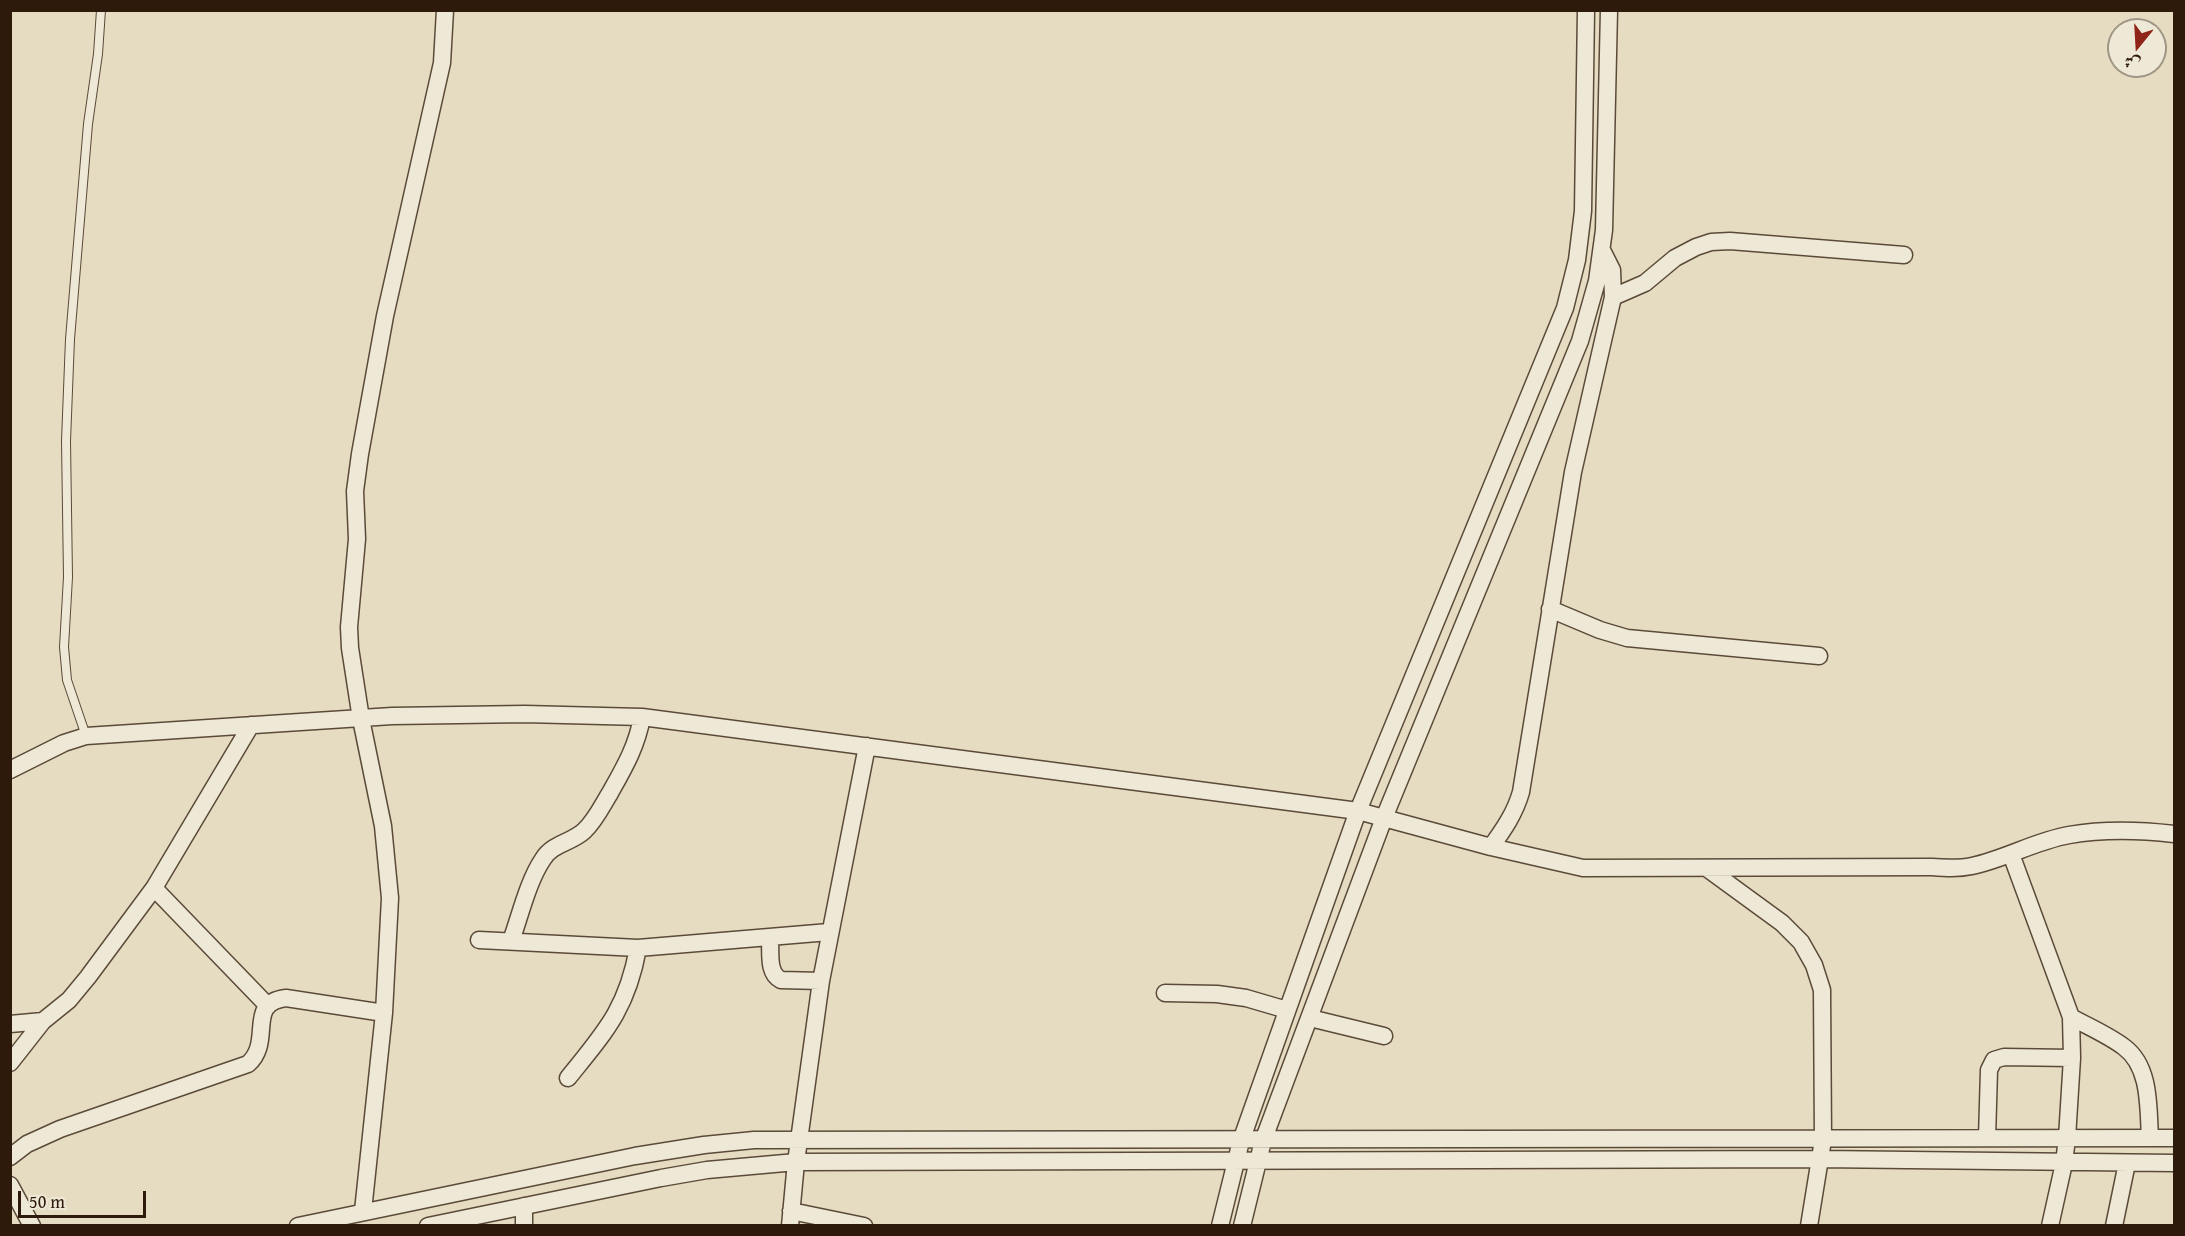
<!DOCTYPE html>
<html>
<head>
<meta charset="utf-8">
<style>
	body { margin:0 }
	#map { position:relative; width:2185px; height:1236px; overflow:hidden; background:#e5dcc2; font-family:"Gentium Book Plus",Amiri,serif }
	canvas { display:block }
	.frame { position:absolute; inset:0; border:12px solid #2e1a0a; pointer-events:none }
	.north { position:absolute; left:2107px; top:18px; width:60px; height:60px; box-sizing:border-box; background:#eee8d7; border:2px solid #a19685; border-radius:50%; rotate:198deg; font-size:16px; font-weight:700; line-height:24px; text-align:center; color:#2e1a0a }
	.north::after { content:''; display:block; margin:auto; width:21px; height:27px; background:#8f2418; clip-path:polygon(50% 0,100% 100%,50% 72%,0 100%) }
	.scale { position:absolute; left:18px; top:1191px; width:128px; height:27px; box-sizing:border-box; border:3px solid #2e1a0a; border-top:0; padding-left:8px; font-size:18px; line-height:21px; white-space:nowrap; color:#2e1a0a; -webkit-text-stroke:4px #eee8d7; paint-order:stroke }
</style>
</head>
<body>
<div id="map">
<canvas width="2185" height="1236"></canvas>
<div class="frame"></div>
<div class="north">ش</div>
<div class="scale">50 m</div>
</div>
<script>
const c = document.querySelector('canvas').getContext('2d');
c.lineJoin = 'round';
function stroke(path, color, width, dash) {
  c.strokeStyle = color;
  c.lineWidth = width;
  c.lineCap = dash ? 'butt' : 'round';
  c.setLineDash(dash || []);
  c.stroke(path);
}
const service = new Path2D(`
	M86,736L67,680L64,647L68,577L66,441L70,339L88,124L98,54L101,10`);
const minor = new Path2D(`
	M1613,297L1645,283L1675,258L1696,247L1711,242L1730,241L1904,255
	M1550,609L1600,630L1627,638L1819,656
	M10,770L64,743L86,736L392,716L525,714L642,717L1358,811L1491,847L1583,868L1931,867C1945,868 1958,869 1972,866C2005,859 2035,841 2069,835C2103,829 2140,830 2174,834
	M1491,847C1504,829 1515,813 1521,792L1573,472L1613,297L1612,270L1602,250
	M2011,854L2071,1017L2072,1058L2067,1138L2064,1163L2050,1226
	M1708,869L1782,923L1801,942L1814,965L1822,990L1823,1140L1809,1226
	M154,888L268,1006
	M770,938C771,952 767,973 781,980L821,981
	M479,940L638,948L829,932
	M511,941C520,916 528,881 543,859C553,843 571,843 584,831C595,821 602,806 610,793C624,768 637,746 642,717
	M1165,993L1217,994L1246,998L1287,1010
	M2071,1017C2089,1027 2108,1035 2124,1047C2151,1067 2148,1108 2150,1138
	M1310,1018L1384,1036
	M10,1024L43,1021
	M10,1063L43,1021L69,1000L88,977L154,888L251,725
	M568,1078C605,1032 627,1009 638,948
	M1987,1138L1989,1070L1994,1060L2004,1057L2072,1058
	M10,1157L27,1144L60,1129L248,1064C274,1041 245,1003 286,998L384,1013
	M10,1185L32,1226
	M524,1206V1226
	M363,1211L384,1013L390,898L383,826L361,719L350,648L349,627L357,539L355,491L360,454L385,316L442,63L445,10
	M791,1211L864,1226
	M298,1226L635,1156L704,1145L754,1140L2174,1138
	M428,1226L661,1178L707,1170L796,1162L1820,1159L2174,1163
	M790,1226L796,1162L821,981L867,746
	M1220,1226L1241,1141L1358,811L1565,308L1577,260L1583,211L1586,10
	M1242,1226L1263,1141L1384,818L1580,341L1597,281L1604,230L1609,10
	M2114,1226L2127,1163`);
stroke(service, '#5c4a38', 10);
stroke(minor, '#5c4a38', 19);
stroke(service, '#eee8d7', 8);
stroke(minor, '#eee8d7', 16);
</script>
</body>
</html>
